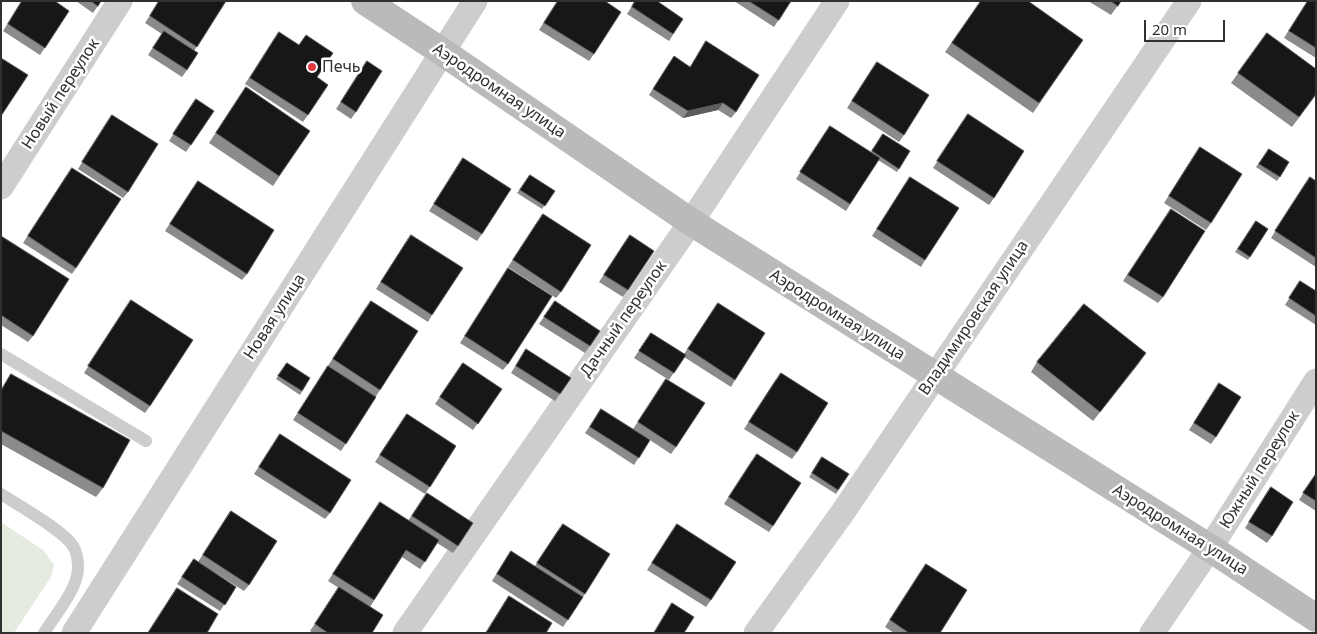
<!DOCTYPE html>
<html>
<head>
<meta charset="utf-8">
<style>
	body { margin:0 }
	#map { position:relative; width:1317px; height:634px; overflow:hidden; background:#fff; font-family:"Noto Sans",sans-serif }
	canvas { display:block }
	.frame { position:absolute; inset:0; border:2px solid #303030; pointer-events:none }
	.scale { position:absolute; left:1144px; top:20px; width:81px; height:22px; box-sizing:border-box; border:2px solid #303030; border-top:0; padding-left:6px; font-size:15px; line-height:18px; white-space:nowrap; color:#303030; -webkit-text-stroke:4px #fff; paint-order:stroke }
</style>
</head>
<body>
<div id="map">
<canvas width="1317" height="634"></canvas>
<div class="frame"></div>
<div class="scale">20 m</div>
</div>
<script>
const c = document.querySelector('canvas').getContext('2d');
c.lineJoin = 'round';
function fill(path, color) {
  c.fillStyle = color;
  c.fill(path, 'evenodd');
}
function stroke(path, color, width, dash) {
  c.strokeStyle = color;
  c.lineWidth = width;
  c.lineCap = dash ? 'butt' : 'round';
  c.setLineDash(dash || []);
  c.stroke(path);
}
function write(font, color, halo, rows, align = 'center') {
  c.font = font + ' "Noto Sans",sans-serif';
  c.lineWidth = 5;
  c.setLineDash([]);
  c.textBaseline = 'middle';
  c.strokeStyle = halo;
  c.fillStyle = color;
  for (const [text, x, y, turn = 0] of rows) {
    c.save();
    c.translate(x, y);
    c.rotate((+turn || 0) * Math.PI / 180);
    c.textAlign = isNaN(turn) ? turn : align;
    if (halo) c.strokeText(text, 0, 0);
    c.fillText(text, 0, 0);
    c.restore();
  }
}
fill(new Path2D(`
	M1,522L43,550L54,565L51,577L14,633H1Z`), '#e5ecdf');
stroke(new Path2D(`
	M1,354L146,441
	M1,494C18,505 63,530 73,546C78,554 79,567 77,576C73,594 54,617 44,633`), '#cdcdcd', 12);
stroke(new Path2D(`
	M1,187L120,1
	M74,633L475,1
	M405,633L691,222L837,1
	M756,633L843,512L1189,1
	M1152,633L1210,548L1316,381`), '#cdcdcd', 25);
stroke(new Path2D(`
	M365,1L444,53L691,222L1210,548L1316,618`), '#bababa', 28);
fill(new Path2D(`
	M22,1L69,11L40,55L3,31Z
	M76,1H101L93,13Z
	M159,1H226L194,51L187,70L182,77L148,55L162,34L145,23Z
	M557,1L594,54L589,61L539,30Z
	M635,1H657L683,19L669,41L627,14Z
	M734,1H791L774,27Z
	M981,1L1083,40L1033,113L945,52Z
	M1088,1H1121L1111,15Z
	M1307,1H1316V58L1284,38Z
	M1267,33L1316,95L1292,127L1231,83Z
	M274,39L317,77L308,115L303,122L245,84Z
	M669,63L736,112L731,118L718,110L683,118L649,95Z
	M363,68L356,112L351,119L336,109Z
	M873,68L904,135L899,142L847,108Z
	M246,87L310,131L273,186L209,143Z
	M191,106L214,111L186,152L169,141Z
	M112,115L128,192L123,198L78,169Z
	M963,121L994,198L989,205L933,168Z
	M825,133L871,152L883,134L910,151L897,172L878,160L846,211L796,179Z
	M1269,149L1289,162L1277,181L1256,167Z
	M1196,154L1211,223L1206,230L1164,203Z
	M459,165L482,234L477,241L429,211Z
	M67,175L76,268L72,274L23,243Z
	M530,175L555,191L542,209L517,193Z
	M1316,181V267L1271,238L1305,184Z
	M905,184L925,260L921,267L872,236Z
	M193,188L247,274L242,280L165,231Z
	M1166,216L1163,297L1158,303L1123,281Z
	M538,221L561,292L556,298L508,267Z
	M1256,221L1268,229L1248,260L1235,252Z
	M1,236L33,336L28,342L1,325Z
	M406,242L432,315L428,322L376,289Z
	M625,242L628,290L623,297L599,282Z
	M504,275L508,364L503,370L460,343Z
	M1300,281L1316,291V325L1285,305Z
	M555,301L600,331L585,353L539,324Z
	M126,307L150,406L145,413L84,373Z
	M366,307L380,390L341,451L293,420Z
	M713,310L735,380L731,387L684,357L669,380L634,358L651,333L684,354Z
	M526,349L571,378L555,401L511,373Z
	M1037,362L1139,363L1093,421L1031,372Z
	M287,363L310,378L300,395L276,379Z
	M463,363L502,389L473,430L435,404Z
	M11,374L103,488L96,497L1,444V389Z
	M776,379L797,452L792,459L744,429Z
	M662,386L676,447L671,454L650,440L634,465L585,433L601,409L633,429Z
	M1215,390L1216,437L1211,444L1189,430Z
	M407,414L456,446L425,494L375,462Z
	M280,434L330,513L325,519L254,474Z
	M822,457L849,474L836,494L809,477Z
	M752,460L801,483L769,532L724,504Z
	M1316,473V511L1299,500Z
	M1266,494L1272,536L1267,543L1245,528Z
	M422,500L458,546L453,553L437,543L420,569L402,557L370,607L372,633H313L310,631L339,588L328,581L375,509L408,521Z
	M226,518L249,585L244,591L198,562Z
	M558,530L585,594L563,627L492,581L507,557L535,566Z
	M672,531L711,600L706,607L647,570Z
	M194,559L236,587L220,611L177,584Z
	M921,571L940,633H894L885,627Z`), '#8b8b8b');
fill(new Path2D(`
	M723,103L718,110L683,118L688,111Z
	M1146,353L1139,363L1093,421L1100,412Z`), '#5d5d5d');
const building = new Path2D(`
	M22,1H55L69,11L45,48L8,24Z
	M91,1H101L98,6Z
	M159,1H226L197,47L150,16Z
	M558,1H605L621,12L594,54L544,23Z
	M635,1H657L683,19L673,34L632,7Z
	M749,1H791L779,20Z
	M981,1H1028L1083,40L1039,103L952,43Z
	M1111,1H1121L1118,6Z
	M1308,1H1316V48L1289,31Z
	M164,31L198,53L187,70L153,48Z
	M279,32L299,45L306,35L333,53L317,77L328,85L308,115L250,78Z
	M1267,33L1316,69V94L1299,117L1238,73Z
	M706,41L759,75L736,112L723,103L688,111L653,89L674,56L690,67Z
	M1,58L28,75L1,116Z
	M367,61L382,71L356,112L341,102Z
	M877,62L929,95L904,135L852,101Z
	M246,87L310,131L279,176L216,133Z
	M196,99L214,111L191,145L173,134Z
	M968,114L1024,151L994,198L937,161Z
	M112,115L158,144L128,192L82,162Z
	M830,126L880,158L850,204L800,172Z
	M883,134L910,151L899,169L872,151Z
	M1200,147L1242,174L1211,223L1169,196Z
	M1269,149L1289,162L1280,177L1259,164Z
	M463,158L511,189L482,234L434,204Z
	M72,168L121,199L76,268L28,236Z
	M530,175L555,191L545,206L520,190Z
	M910,177L959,208L925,260L877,229Z
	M1310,177L1316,181V258L1275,231Z
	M198,181L274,230L247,274L170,224Z
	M1171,209L1205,231L1163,297L1128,275Z
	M543,214L591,245L561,292L513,260Z
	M1256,221L1268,229L1250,257L1238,249Z
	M411,235L463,268L432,315L381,282Z
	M630,235L654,251L628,290L604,275Z
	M1,236L69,279L33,336L1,315Z
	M508,268L552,296L508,364L465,336Z
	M1300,281L1316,291V316L1289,298Z
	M131,300L193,340L150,406L88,366Z
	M371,301L418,331L380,390L333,359Z
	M555,301L600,331L590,346L544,317Z
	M718,303L765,333L735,380L688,349Z
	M1084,304L1146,353L1100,412L1037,362Z
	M651,333L686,355L674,373L639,351Z
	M526,349L571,378L560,394L516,366Z
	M287,363L310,378L302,391L278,376Z
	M463,363L502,389L478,424L440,397Z
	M328,366L376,397L346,444L298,413Z
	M781,373L828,403L797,452L749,422Z
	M11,374L130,440L103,488L1,431V391Z
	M666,379L705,403L676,447L638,422Z
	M1219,383L1241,397L1216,437L1194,423Z
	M601,409L650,440L639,458L590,427Z
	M407,414L456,446L430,487L380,455Z
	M280,434L351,480L330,513L259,467Z
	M757,454L801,483L773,526L729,497Z
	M822,457L849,474L838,490L812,473Z
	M1316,474V501L1303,493Z
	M1271,487L1293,502L1272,536L1249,522Z
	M427,493L473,523L458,546L412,516Z
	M380,502L439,540L425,562L406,550L374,600L333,574Z
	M231,511L277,541L249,585L203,555Z
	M563,524L610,554L585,594L537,563Z
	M677,524L736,562L711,600L652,563Z
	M511,551L583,597L568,620L497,574Z
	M194,559L236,587L225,605L182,577Z
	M926,564L967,590L940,633H909L890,620Z
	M339,587L383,615L372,633H328L315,624Z
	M177,588L218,614L207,633H148Z
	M509,596L552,623L546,633H486Z
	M672,603L694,617L684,633H654Z`);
fill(building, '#171717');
stroke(building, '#5d5d5d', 1);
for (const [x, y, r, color] of [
	[312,67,5,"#dd3b40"]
]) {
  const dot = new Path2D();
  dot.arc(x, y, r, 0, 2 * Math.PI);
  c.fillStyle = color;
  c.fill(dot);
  stroke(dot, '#fff', 2);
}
write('16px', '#303030', '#fff', [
	["Печь",322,67]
], 'left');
write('16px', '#303030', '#fff', [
	["Аэродромная улица",499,91,34],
	["Новый переулок",61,94,-57],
	["Аэродромная улица",837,315,32],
	["Новая улица",275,317,-57],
	["Владимировская улица",974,318,-56],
	["Дачный переулок",624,319,-55],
	["Южный переулок",1260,470,-58],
	["Аэродромная улица",1180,530,32]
]);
</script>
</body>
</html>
